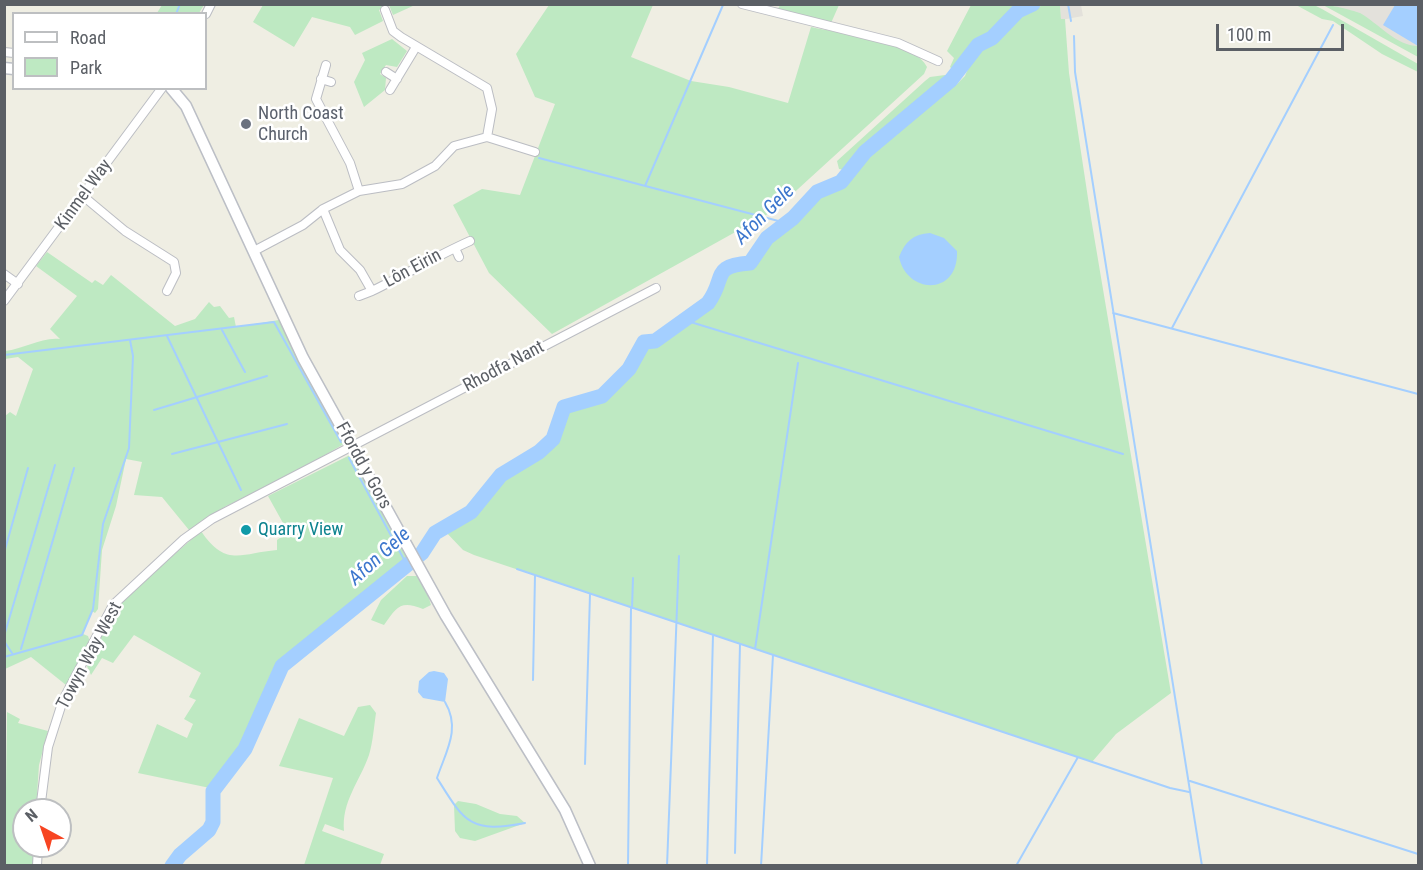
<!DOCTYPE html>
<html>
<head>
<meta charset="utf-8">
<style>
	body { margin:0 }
	#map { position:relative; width:1423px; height:870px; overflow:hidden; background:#efeee3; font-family:"Roboto Condensed",sans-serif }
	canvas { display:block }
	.frame { position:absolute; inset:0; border:6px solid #5b5f65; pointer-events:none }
	.legend { position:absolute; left:12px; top:12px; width:195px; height:78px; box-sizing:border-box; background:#fff; border:2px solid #bdbfc1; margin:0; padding:8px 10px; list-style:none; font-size:18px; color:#5b5f65 }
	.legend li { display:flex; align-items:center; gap:12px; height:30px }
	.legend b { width:30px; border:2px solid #bdbfc1 }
	.north { position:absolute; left:12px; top:798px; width:60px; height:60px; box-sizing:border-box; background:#fff; border:2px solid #bdbfc1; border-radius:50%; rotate:320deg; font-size:16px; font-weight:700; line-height:24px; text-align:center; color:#5b5f65 }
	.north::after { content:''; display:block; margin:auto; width:21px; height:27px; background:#f74522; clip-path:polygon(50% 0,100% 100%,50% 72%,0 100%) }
	.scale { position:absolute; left:1216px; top:24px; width:128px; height:27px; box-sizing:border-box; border:3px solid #5b5f65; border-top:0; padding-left:8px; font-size:18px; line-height:21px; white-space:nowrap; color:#5b5f65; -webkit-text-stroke:4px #fff; paint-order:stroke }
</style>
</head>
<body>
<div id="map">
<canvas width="1423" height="870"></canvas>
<div class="frame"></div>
<ul class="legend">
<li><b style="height:8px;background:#fff"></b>Road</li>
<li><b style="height:16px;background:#bee9c2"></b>Park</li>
</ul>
<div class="north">N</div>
<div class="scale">100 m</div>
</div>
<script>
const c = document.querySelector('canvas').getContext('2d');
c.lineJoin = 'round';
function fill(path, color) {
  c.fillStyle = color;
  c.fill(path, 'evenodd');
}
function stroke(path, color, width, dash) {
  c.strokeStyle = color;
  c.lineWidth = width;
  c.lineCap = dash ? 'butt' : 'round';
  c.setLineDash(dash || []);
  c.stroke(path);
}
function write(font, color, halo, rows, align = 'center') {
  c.font = font + ' "Roboto Condensed",sans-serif';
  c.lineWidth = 5;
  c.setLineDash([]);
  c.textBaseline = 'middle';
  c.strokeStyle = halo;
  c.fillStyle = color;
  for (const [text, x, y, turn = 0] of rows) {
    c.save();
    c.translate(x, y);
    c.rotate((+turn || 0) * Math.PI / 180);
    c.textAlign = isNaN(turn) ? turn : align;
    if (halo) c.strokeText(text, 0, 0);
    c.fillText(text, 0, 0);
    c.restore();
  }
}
fill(new Path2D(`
	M1060,5H1081L1083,16L1061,20Z
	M1332,5H1418V53Z`), '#e3e1db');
fill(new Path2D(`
	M162,5H204L199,13H157Z
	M263,5H415L393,15L389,5L379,10L383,21L355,35L350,27L312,17L294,47L253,22Z
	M549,5H653L631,57L691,81L729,87L788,103L811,27C837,33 917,42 927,67L924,74L775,210L552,334L489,273L453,205L482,189L520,195L555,104L535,97L516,54Z
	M780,5H839L831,23L778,9Z
	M971,5H1028L1015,11L991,36L972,46L954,71L950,67L954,58L947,51Z
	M1043,5H1060L1061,19H1065L1069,73L1091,218L1171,693L1116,734L1092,762L474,555L463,550L444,530L474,512L503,477L538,456L555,441L568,410L577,404L602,401L610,396L632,372L646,348L705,309L718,294L725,271L750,266L768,241L817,196L842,184L865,155L935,97L957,84L965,76L974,53L998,37L1012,19Z
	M1296,5H1314L1322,9L1418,64V72L1382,54L1333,21L1322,19Z
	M1323,5C1329,4 1356,11 1360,13C1378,23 1396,46 1418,46V57Z
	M392,39L407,51L397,67L386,65L380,74L386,78L385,90L364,107L354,82L365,60L362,53Z
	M945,75L948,80C912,108 874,136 845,170L839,169L837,161L925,81L930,77Z
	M47,252L92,283L95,280L103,285L111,275L175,326L195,319L209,302L214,307L220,306L229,318L234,317L236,327L279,320L344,444L278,482L226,506L189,530L162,497L134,495L142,462L126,459L116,506L102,550L98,609L95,613L92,611L83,634L88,636L90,642L66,685L31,657L5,669V416L10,412L16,416L33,369L18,357L5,359V351C24,349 41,337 60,339L50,329L77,296L36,266Z
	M350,455L409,560L277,664C263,683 261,708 250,729C239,750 223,768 210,788L138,773L157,724L187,738L193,724L184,719L196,700L189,697L201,673L134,635L113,663L102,658L91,675L86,664L114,612L127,596L201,531C226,568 241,553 277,550V540L288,532L268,496Z
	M407,576H417L428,595L431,605L423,609C400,600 397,607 384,625L371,620L381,600Z
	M370,705L376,713C374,726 373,742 369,755C360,781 341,802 344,831L325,824L322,831L384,854L380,865H304L333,778L279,766L299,718L344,736L358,707Z
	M7,712L20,719L18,723L48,731L39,765L36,810H24V846H35L34,865L5,866Z
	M458,801L476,804L500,814L517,816L525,823L475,841L460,838L455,831L454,805Z`), '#bee9c2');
fill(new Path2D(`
	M1395,5H1418V46L1383,25Z
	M930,233L944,238L957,251C959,296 907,295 899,257C905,242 913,234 930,233Z
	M434,671L444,673L448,679L445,702L423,698L418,692L419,681L429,672Z`), '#a4cfff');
stroke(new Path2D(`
	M1068,4L1071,21
	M176,14L180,4
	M1074,36L1075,72L1202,866
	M539,158L786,223
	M645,186L723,5
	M1113,313L1418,394
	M684,320L1123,454
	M1172,328L1333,25
	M222,330L245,372
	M167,336L241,490
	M4,355L274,322L341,442
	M154,410L267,376
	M172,454L287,424
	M349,458L407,565
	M4,553L28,468
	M517,569L1170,788L1189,792
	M632,608L633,578
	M4,636L55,465
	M4,641L12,653
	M21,649L74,468
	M755,649L798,363
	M4,657L82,635L93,609L103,524L129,448L133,356L130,340
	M533,680L535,575
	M445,702C461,729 446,751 437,778C464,821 469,834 525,823
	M585,764L590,594
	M1190,781L1418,854
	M735,853L740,644
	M628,866L631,608
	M667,866L679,556
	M707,866L713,635
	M761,866L773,655
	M1016,866L1078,757`), '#a4cfff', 2);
stroke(new Path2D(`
	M172,866L180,855L209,830L213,822V791L245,749L282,666L422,553L435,533L471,512L501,475L539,452L553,439L564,407L602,396L629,369L644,342L655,341L708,303C727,277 710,266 750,263L767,238L793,218L817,192L841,182L865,152L951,80L978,45L992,38L1018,11L1033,4`), '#a4cfff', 15);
const street = new Path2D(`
	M742,4L898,43L938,61
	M385,10L393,31L401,37L487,88L492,109L487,137
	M206,14L211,4
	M4,52L14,53
	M326,65L316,99L350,163L359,191
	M386,72L397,79
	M321,79L331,82
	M390,90L416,47
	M83,196L125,231L174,262L176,273L167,291
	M323,209L340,250L360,270L372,291C405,275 436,256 470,241
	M455,248L459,257
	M254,251L303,225L323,209L359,191L402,184L435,166L454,146L487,137L535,152
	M4,274L18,284
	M359,296L372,291
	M4,301L162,88
	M40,810L48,747L63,700L113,605L184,539L212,519L656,288
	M37,866L38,846`);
const secondary = new Path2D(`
	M4,68L14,69
	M171,88L186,106L303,358L446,616L565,810L590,866`);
stroke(street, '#bbbdc3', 10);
stroke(secondary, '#bcbfc6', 13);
stroke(street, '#fff', 8);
stroke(secondary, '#fff', 10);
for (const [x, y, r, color] of [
	[246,124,6,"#6b7280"],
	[246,530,6,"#0f9aa8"]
]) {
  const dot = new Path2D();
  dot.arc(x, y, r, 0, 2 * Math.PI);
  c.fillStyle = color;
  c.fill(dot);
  stroke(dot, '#fff', 2);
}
write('18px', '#5b616d', '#fff', [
	["North Coast",258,114],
	["Church",258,135]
], 'left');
write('18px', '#5b5f65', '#fff', [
	["Kinmel Way",84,195,-54],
	["Lôn Eirin",413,269,-28],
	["Rhodfa Nant",504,367,-28],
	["Ffordd y Gors",363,466,61],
	["Towyn Way West",90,656,-62]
]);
write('18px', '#0d838f', '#fff', [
	["Quarry View",258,530]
], 'left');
write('italic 20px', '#3c76cd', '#fff', [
	["Afon Gele",765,215,-45],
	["Afon Gele",380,557,-42]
]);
</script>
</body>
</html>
